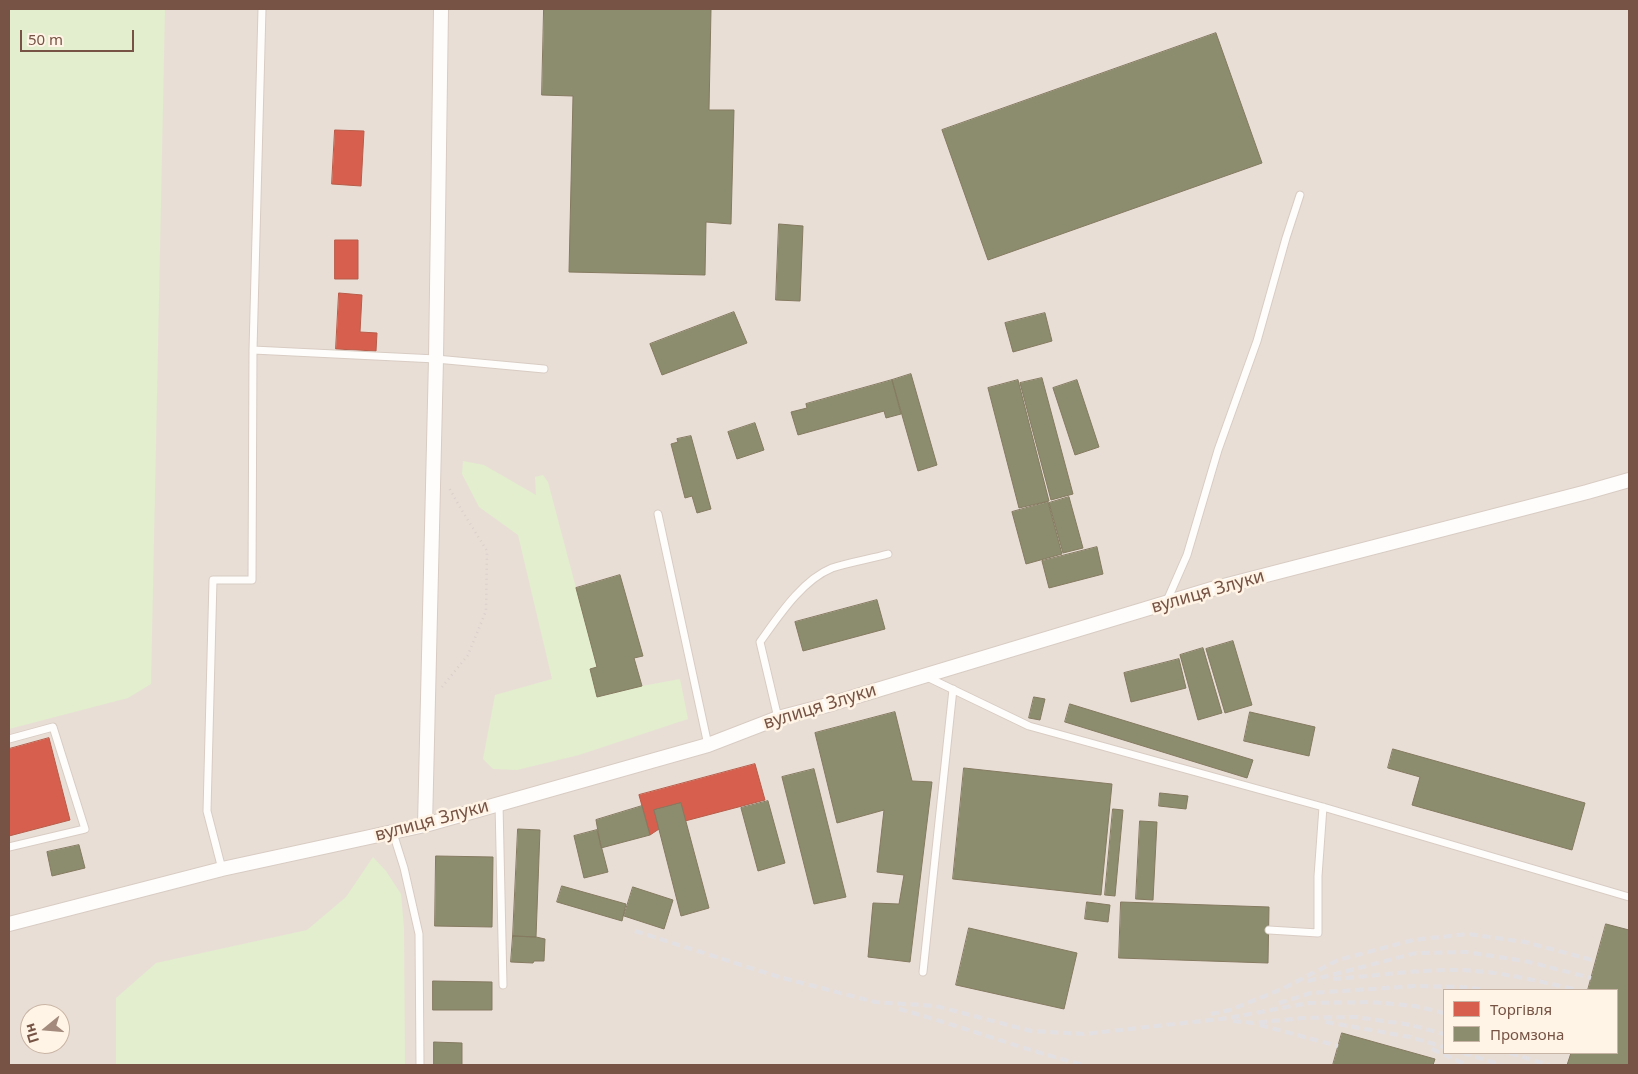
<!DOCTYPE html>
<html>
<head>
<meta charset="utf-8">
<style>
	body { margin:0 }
	#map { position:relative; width:1638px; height:1074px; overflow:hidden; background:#f6efe5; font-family:"Noto Sans",sans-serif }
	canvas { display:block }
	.frame { position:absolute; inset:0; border:10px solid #765344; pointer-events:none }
	.legend { position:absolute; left:1443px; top:989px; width:175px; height:65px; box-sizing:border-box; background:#fff4e5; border:1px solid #c8b4a5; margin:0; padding:6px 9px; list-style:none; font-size:15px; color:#765344 }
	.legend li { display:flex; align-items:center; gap:10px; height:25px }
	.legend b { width:25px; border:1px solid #c8b4a5 }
	.north { position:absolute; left:20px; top:1004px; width:50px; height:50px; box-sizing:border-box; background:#fff4e5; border:1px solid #c8b4a5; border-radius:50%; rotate:253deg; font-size:14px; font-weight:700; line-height:20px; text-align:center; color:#765344 }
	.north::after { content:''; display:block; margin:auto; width:18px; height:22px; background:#a38a7c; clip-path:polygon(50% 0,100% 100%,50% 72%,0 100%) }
	.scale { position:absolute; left:20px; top:30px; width:114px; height:22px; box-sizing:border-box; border:2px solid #765344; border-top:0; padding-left:6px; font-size:15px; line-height:18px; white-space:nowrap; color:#765344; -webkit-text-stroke:4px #fff4e5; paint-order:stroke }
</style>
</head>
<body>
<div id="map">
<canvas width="1638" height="1074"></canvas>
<div class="frame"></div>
<ul class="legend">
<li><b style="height:14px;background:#d6604d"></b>Торгівля</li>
<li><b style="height:14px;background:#8c8c6e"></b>Промзона</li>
</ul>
<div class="north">Пн</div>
<div class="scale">50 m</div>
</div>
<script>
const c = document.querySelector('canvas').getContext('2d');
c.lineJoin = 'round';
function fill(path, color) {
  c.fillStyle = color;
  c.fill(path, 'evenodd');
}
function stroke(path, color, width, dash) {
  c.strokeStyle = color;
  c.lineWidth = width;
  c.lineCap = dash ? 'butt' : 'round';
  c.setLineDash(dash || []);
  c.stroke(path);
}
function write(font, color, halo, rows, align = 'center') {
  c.font = font + ' "Noto Sans",sans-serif';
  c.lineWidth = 5;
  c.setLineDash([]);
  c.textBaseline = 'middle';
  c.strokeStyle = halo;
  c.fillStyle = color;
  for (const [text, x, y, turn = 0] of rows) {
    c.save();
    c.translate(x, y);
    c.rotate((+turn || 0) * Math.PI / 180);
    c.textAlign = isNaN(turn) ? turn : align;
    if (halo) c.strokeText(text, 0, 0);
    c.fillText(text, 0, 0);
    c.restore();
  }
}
fill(new Path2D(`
	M9,9H1629V1065H9ZM1444,990H1617V1053H1444ZM30,1014H60V1044H30Z`), '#e9ded6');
fill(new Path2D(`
	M9,9H165L151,684L128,698L9,729Z
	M463,461L484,465L536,495L535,477L543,475L548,482L597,667L590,669L597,697L642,686L680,679L688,719L579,755L517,770L493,769L483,759L495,695L552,679L518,535L479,507L462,474Z
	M373,857L386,871L401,894L404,928L405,1065H116V998L156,963L307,930L346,897Z`), '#e2eece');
const shops = new Path2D(`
	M335,130L364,131L361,186L332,184Z
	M335,240H358V279H335Z
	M339,293L362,295L360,332L377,333L376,351L336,349Z
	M49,738L70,820L9,836V749Z
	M755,764L765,800L685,821L681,803L654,810L659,829L650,835L639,795Z`);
fill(shops, '#d6604d');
stroke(shops, '#b95c4a', 1);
const industry = new Path2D(`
	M544,9H711L709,110H734L731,224L706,222L705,275L569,272L573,96L542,95Z
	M1216,33L1262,163L988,260L942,130Z
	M779,224L803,226L800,301L776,300Z
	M734,312L747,343L662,375L650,344Z
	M1045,313L1052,341L1013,352L1005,323Z
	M911,374L937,465L918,471L892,380Z
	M1042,378L1073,494L1051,500L1020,383Z
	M892,380L901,414L886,418L884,411L798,435L791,412L807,408L806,404Z
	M1018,380L1049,501L1019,508L988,388Z
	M1077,380L1099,447L1075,455L1053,388Z
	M755,423L764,450L737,459L728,432Z
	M691,436L711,509L697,513L692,496L685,498L671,444L678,442L677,439Z
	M1069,497L1083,548L1063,553L1049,503Z
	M1048,502L1062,554L1026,564L1012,512Z
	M1097,547L1103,574L1049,588L1042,561Z
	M620,575L643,656L634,658L642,686L597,697L590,669L597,667L576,588Z
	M877,600L885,629L803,651L795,622Z
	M1233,641L1252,705L1225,713L1206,649Z
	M1203,648L1222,713L1198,720L1180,655Z
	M1179,659L1186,688L1131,702L1124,673Z
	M1034,697L1045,699L1040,720L1029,718Z
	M1070,704L1253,760L1247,778L1065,722Z
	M895,712L912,781L932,782L910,962L868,957L873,903L899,904L904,875L877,872L884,810L837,823L815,733Z
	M1250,712L1315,727L1309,756L1244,741Z
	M1393,749L1585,803L1572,850L1412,805L1420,777L1388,768Z
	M964,768L1112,784L1101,895L953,879Z
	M814,769L846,897L814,904L782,777Z
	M1160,793L1188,796L1186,809L1159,806Z
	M768,801L785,863L758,871L741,808Z
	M681,803L709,908L681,916L654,810Z
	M642,806L650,835L601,848L596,820Z
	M1113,809L1123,810L1115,896L1105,895Z
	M1140,821L1157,822L1153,900L1136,899Z
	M518,829L540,830L536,937L513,936Z
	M597,830L608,872L584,878L574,836Z
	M79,845L85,868L52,876L47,852Z
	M436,856L493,857L492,927L435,926Z
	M562,886L626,904L622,921L557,902Z
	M633,887L673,900L664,929L624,916Z
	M1087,902L1110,905L1108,922L1085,919Z
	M1121,902L1269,907L1268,963L1119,958Z
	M1606,924L1629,930V1065H1567L1571,1053H1617V990H1588Z
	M969,928L1077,953L1064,1009L956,985Z
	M513,936L536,937L545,939L544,961H534L533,963L511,962Z
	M433,981L492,982V1010H433Z
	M1342,1033L1435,1059L1433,1065H1333Z
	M434,1042L462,1043V1065H434Z`);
fill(industry, '#8c8c6e');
stroke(industry, '#857b61', 1);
const service = new Path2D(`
	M253,350L436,359L544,369
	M658,514L708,745
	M1166,603L1187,555L1218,450L1257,341L1286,238L1300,195
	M927,677L1029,726L1323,807L1629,897
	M778,718L760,642C778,617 802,580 832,568C850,562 870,559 888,554
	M9,739L53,727L85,829L9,847
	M499,804L503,985
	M393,833L404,868L419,934L420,1065
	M222,869L207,811L213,580H252L253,350L262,9
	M1269,930L1318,933V876L1323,807
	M923,972L953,689`);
const minor = new Path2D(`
	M425,825L436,359L441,9
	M9,924L222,869L425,825L708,745L778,718L824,706L1212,589L1587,492L1629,480`);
stroke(service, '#d8ccc3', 9);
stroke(minor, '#d8ccc3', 16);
stroke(new Path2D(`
	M442,687L468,655L486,611L487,551L461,509L448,486`), '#dacfca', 2.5, [1, 4]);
stroke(service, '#fefdfb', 7);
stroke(minor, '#fefdfb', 14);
stroke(new Path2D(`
	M635,931L779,977L875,1002L936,1006L1031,1031L1084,1034L1229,1018L1308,1003L1371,1002L1415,1006L1444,1013
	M1333,979C1376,976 1419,969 1463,970C1501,972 1539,981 1577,990
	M1308,981L1416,953L1466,952L1525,961L1591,978
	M1279,1003L1311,993L1371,989L1415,986L1461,987L1486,990
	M899,1009C961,1026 1021,1049 1084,1065
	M1211,1014L1230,1010L1282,989L1338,960L1413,940L1468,934L1525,942L1596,961
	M1233,1021L1253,1023L1302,1018L1356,1017L1411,1025L1444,1034
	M1326,1022L1410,1037L1444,1047
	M1260,1025L1338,1046
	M1432,1049L1467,1065
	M1463,1053L1502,1065
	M1510,1053L1549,1065`), '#e3e0e3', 4, [8, 5]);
write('18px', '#765344', '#fff4e5', [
	["вулиця Злуки",1208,592,-16],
	["вулиця Злуки",820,707,-17],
	["вулиця Злуки",432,821,-15]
]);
</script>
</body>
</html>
